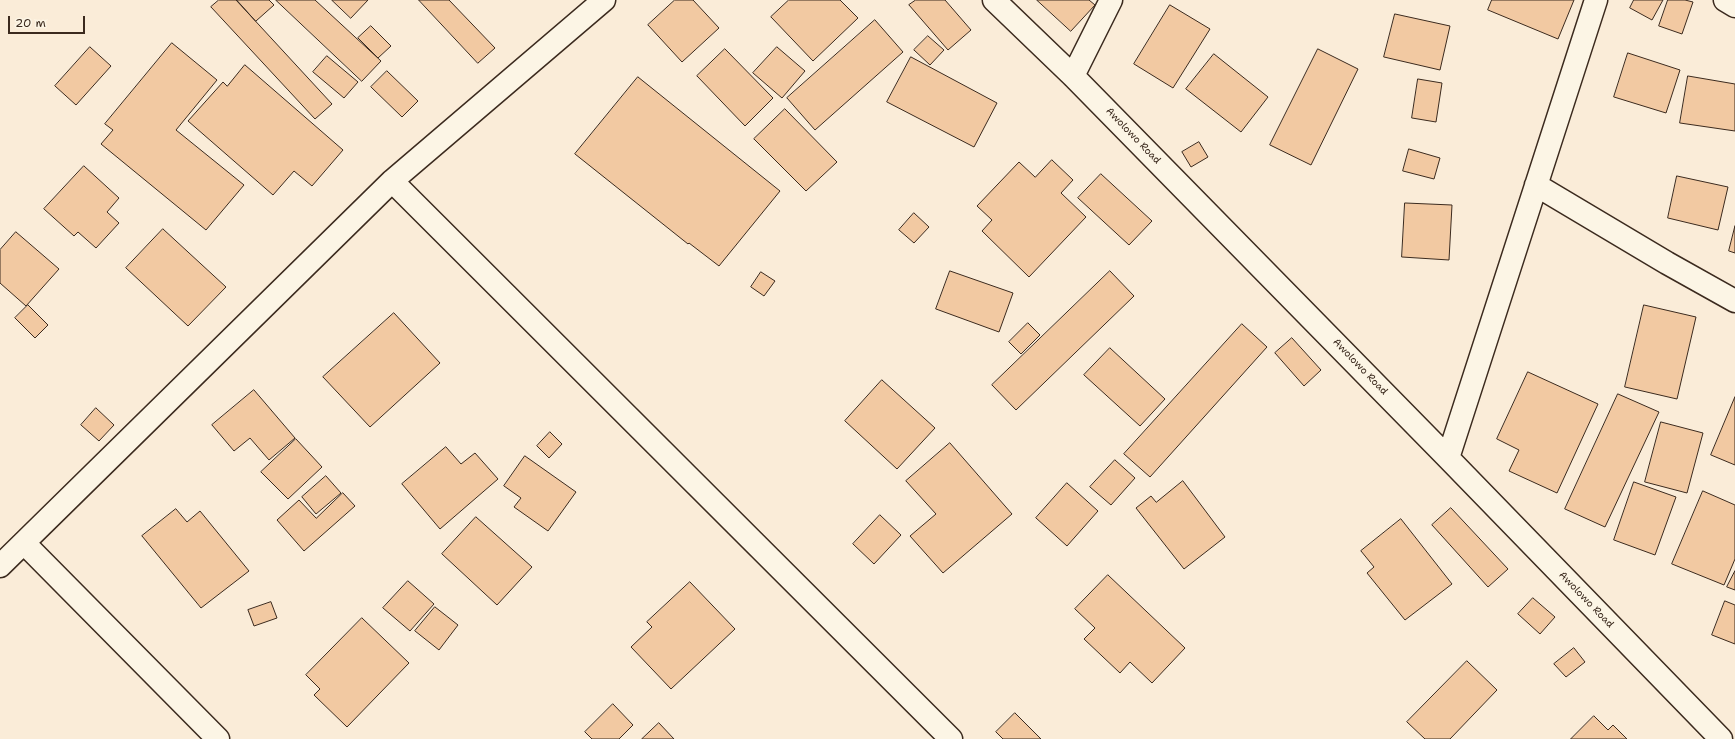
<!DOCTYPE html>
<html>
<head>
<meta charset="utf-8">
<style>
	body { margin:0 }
	#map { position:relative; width:1735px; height:739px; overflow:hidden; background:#faecd8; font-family:"Shantell Sans",sans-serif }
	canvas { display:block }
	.scale { position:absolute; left:8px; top:16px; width:77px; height:18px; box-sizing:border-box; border:2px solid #3b2a1e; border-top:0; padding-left:5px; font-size:12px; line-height:14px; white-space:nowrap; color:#3b2a1e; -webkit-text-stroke:3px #fcf5e5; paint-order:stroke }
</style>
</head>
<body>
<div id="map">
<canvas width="1735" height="739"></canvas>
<div class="scale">20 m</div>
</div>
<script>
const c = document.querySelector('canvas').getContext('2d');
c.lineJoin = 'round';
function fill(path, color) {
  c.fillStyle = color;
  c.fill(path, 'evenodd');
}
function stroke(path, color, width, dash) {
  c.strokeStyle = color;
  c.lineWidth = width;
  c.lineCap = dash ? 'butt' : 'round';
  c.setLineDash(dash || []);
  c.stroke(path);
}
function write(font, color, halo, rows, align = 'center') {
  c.font = font + ' "Shantell Sans",sans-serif';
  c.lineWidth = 4;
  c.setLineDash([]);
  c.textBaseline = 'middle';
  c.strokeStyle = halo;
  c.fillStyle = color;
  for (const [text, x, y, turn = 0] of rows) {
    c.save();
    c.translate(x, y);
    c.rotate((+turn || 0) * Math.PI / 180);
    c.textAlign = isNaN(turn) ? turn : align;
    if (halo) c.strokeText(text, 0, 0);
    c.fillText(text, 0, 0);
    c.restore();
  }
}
const building = new Path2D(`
	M219,0H236L332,104L315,119L211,7Z
	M237,0H269L274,5L256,21Z
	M276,0H315L381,61L362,81Z
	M332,0H368L351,18Z
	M419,0H449L495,48L478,63Z
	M675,0H693L719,28L682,62L648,25Z
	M789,0H840L858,18L813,61L771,17Z
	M916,0H945L971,30L948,50L909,5Z
	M1037,0H1089L1095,5L1071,31Z
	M1492,0H1574L1558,39L1488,10Z
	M1634,0H1663L1652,20L1630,8Z
	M1668,0H1685L1693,2L1682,34L1659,26Z
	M1170,5L1210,29L1173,88L1134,64Z
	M1395,14L1450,26L1440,70L1384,57Z
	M875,20L903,52L815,130L787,98Z
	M371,26L391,46L378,58L358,38Z
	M928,36L944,50L930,65L914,50Z
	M172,43L217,80L176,130L244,185L206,230L101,144L113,130L105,124Z
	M90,47L111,66L76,105L55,86Z
	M777,47L805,71L782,98L753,73Z
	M725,49L773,98L745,126L697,76Z
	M1318,49L1358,69L1311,165L1270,145Z
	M1628,53L1680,70L1666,113L1614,97Z
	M1214,54L1268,97L1241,132L1186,89Z
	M327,56L358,82L344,98L313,72Z
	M911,57L997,103L974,147L887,102Z
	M245,65L343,150L312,186L294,171L273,195L188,121L223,82L227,86Z
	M387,71L418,101L402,117L371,87Z
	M1688,76L1735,84V131L1680,123Z
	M638,77L780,191L719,266L689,243L688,244L575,154Z
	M1418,79L1442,83L1436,122L1412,118Z
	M785,109L837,162L806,191L754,139Z
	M1199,142L1208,157L1191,167L1182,152Z
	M1409,149L1440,158L1434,179L1403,171Z
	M1052,160L1073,180L1061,193L1086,217L1029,277L982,231L992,220L977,206L1019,162L1035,177Z
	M84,166L119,198L107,212L119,223L96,248L78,232L74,236L44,209Z
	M1101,174L1152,221L1129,245L1078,198Z
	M1677,176L1728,187L1718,230L1668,218Z
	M1405,203L1452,205L1449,260L1402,257Z
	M914,213L929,227L914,243L899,230Z
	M1735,226V253L1729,251Z
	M163,229L226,287L188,326L126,268Z
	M16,232L59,269L26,306L0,283V250Z
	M950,271L1013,293L999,332L936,309Z
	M1110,271L1134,296L1016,410L992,385Z
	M761,272L775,281L764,296L751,287Z
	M28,305L48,325L35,338L15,318Z
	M1644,305L1696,317L1677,399L1625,387Z
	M394,313L440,363L370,427L323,377Z
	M1028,323L1040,335L1021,354L1009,342Z
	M1242,324L1267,347L1150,477L1124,454Z
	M1292,338L1321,370L1304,386L1275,353Z
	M1110,348L1165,399L1140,426L1084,375Z
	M1528,372L1598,404L1557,493L1509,471L1519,450L1497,439Z
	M882,380L935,428L897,469L845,421Z
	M254,390L295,438L269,460L250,438L234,451L212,425Z
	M1618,394L1659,412L1605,527L1565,509Z
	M1735,397V465L1711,455Z
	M96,408L114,425L99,441L81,425Z
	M1661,422L1703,433L1687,493L1645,482Z
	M550,432L562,444L549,458L537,446Z
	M296,439L322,467L288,499L261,472Z
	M950,443L1012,514L943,573L910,536L936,514L906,481Z
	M446,447L461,464L475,453L498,479L440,529L402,484Z
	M525,456L576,492L548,531L514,507L521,498L504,486Z
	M1115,460L1135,478L1111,505L1090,487Z
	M326,476L341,493L316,514L302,497Z
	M1183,481L1225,537L1184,569L1136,508L1151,496L1156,502Z
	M1634,482L1676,497L1655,555L1614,540Z
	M1067,483L1098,511L1067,546L1036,518Z
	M1703,491L1735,505V559L1724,585L1672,564Z
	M343,493L355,506L304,551L277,520L299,500L316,518Z
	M1451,508L1508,569L1488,587L1432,525Z
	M176,509L187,522L200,511L249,571L201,608L142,536Z
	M880,515L901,535L874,564L853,544Z
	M476,517L532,567L497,605L442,554Z
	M1401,519L1452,584L1405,620L1367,573L1374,567L1361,551Z
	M1735,571V590L1727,587Z
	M1108,575L1185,648L1152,683L1130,662L1120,673L1084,639L1095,628L1075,609Z
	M408,581L434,604L410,631L383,608Z
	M690,582L735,629L671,689L631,647L652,627L647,622Z
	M1533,598L1555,617L1540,634L1518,614Z
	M1725,601L1735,605V644L1712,635Z
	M271,602L277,618L254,626L248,610Z
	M435,607L458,625L439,650L415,631Z
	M362,618L409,663L347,727L314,695L320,689L306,675Z
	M1574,648L1585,662L1566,677L1554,664Z
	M1467,661L1497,690L1450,739H1425L1407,722Z
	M613,704L633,725L619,739H592L585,732Z
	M1015,713L1041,739H1003L996,732Z
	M1594,716L1608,730L1613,725L1627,739H1571Z
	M659,723L674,739H642Z`);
fill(building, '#f2c9a2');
stroke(building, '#3b2a1e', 1);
const street = new Path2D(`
	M994,0L1073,76L1448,458L1721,739
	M1725,0L1735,6
	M1073,76L1111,0
	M392,181L951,739
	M1536,185L1667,263L1735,301
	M1448,458L1596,0
	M24,543L218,739
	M0,566L392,181L604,0`);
stroke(street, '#3b2a1e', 25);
stroke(street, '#fcf5e5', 22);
write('10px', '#3b2a1e', '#fcf5e5', [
	["Awolowo Road",1133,136,46],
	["Awolowo Road",1360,367,46],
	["Awolowo Road",1586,600,46]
]);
</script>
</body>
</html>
